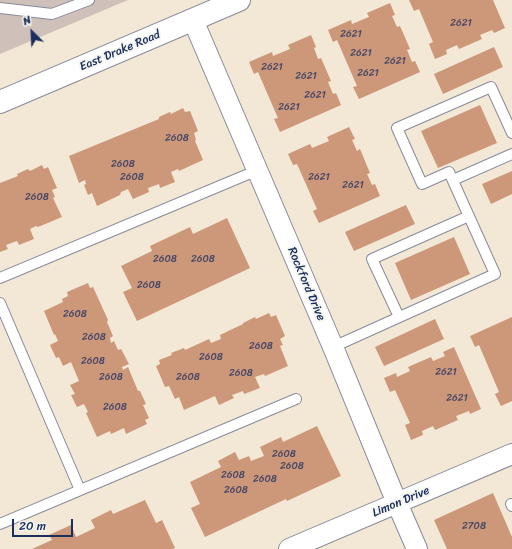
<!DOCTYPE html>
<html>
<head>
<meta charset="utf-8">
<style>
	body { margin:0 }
	#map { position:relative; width:512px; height:549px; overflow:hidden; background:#f3e7d5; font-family:Sriracha,sans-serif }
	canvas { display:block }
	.north { position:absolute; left:12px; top:12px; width:40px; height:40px; -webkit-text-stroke:3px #f6f6f2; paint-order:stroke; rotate:336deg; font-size:11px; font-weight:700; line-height:16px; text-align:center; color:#1b2f5e }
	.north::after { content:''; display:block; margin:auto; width:14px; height:18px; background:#1b2f5e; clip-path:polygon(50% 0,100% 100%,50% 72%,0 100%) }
	.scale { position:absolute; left:12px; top:519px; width:61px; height:18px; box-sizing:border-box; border:2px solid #1b2f5e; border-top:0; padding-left:5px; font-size:12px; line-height:14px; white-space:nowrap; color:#1b2f5e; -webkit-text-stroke:3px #f6f6f2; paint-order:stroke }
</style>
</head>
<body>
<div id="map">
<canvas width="512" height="549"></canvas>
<div class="north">N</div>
<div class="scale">20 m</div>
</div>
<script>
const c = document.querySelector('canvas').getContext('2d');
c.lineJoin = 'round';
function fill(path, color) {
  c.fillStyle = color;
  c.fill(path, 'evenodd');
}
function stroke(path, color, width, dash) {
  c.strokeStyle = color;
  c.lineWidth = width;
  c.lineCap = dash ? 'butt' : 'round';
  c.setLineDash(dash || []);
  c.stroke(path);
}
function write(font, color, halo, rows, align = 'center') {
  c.font = font + ' Sriracha,sans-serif';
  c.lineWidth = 4;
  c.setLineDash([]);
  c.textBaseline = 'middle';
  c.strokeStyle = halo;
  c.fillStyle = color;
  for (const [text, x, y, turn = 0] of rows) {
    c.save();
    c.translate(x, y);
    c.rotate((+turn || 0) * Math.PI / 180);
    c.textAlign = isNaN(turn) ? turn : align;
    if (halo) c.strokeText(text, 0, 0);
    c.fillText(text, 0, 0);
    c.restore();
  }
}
fill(new Path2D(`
	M0,0H128L0,54Z`), '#cfc0ba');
fill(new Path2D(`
	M409,0H493L505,28L494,33L492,30L480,35L482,39L459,49L457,45L446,50L447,54L435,59L429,44L433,42L419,9L414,11Z
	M390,3L395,15L392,16L397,27L400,26L410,49L407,50L412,62L415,61L420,72L359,99L353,87L357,86L337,40L333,42L328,30L351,20L352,24L369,17L367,13Z
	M311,35L316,47L314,48L318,59L321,58L331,81L328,82L333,94L336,93L341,105L280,132L274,119L278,118L258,72L254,74L249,62L272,52L273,56L290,49L288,45Z
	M494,47L503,67L443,94L434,74Z
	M480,105L497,143L438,168L421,131Z
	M183,108L185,112L190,111L198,131L194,133L196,140L195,141L203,160L179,171L178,169L171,172L175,182L160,188L159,184L148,188L149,192L133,199L128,189L121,192L120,195L97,206L92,193L88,195L84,185L86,184L85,180L79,183L69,156L159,119V117L170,112L171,114Z
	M349,127L355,139L352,140L357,151L360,149L370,173L367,174L372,185L375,184L380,196L319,223L313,211L317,209L297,164L293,165L288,154L310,144L312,148L329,141L327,137Z
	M42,165L44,169L48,167L57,188L52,190L55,197L53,198L62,217L38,227L36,226L30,229L34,239L19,245L17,241L6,245L8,249L0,252V183L18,176L17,174L28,169L30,171Z
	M512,171V194L491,204L482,184Z
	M406,205L415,224L354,251L345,232Z
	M227,218L250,268L137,321L123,292L132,288L121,266L152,251L150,246L190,227L193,234Z
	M454,237L470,274L411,300L395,263Z
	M88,283L90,288L93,287L108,320L107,322L113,336L110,338L111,343L114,341L118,350L121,349L129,364L122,367L123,370L128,367L138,391H140L146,404L143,405L149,418L145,420L147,424L126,434L124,428L111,434L110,431L97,437L86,413L88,412L84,404L77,407L71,395L75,394L70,385L79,381L71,362L63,366L59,357L56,358L50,345L58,341L55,334L54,335L44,311L63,302L62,299L68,296L67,292Z
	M269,313L271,317L276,315L285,336L280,339L283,345L280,346L288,366L265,376L264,374L255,377L260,388L244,394L243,391L232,395L234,398L219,405L215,396L184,410L179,397L175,399L169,386L165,387L156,366L160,364L159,360L172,355L171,353L184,348L185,350L209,339L211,343L221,339L220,335L243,324V323L255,317L256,319Z
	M512,317V401L501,406L495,394L499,392L479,345L475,347L470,336Z
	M435,319L444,339L384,366L375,347Z
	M454,347L481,409L470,414L469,411L456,416L458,420L435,430L433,426L422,431L423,435L411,440L405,425L410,423L395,390L390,392L384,378L396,373L397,377L410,371L408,367L431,357L433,361L445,356L443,352Z
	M317,426L341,476L287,501L286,499L205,537L191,508L200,504L190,482L221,467L218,461L235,452L239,460L249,456L251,461L264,456L260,447L281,437L283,442Z
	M493,493L512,537V549H447L434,520Z
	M145,500L156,523L162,520L175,548L172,549H32L52,540L49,535L71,525L76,537L95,528L91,520L111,510L113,514Z`), '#cd977a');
const lane = new Path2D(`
	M0,8L52,14L89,0
	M453,180L512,154
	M0,278L258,170
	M0,303L80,490
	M399,317L372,259L469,216
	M333,347L495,274L449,172L422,184L397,128L491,87L512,133
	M511,504L512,506
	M0,524L296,399`);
const street = new Path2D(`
	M193,20L333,347L397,503L417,549
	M289,549L512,454`);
const secondary = new Path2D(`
	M0,102L239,0`);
stroke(lane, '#878b9a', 12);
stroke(street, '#878b9a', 22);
stroke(secondary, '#878b9a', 24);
stroke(lane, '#fff', 10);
stroke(street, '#fff', 20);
stroke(secondary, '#fff', 22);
write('10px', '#484965', null, [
	["2621",461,23],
	["2621",351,34],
	["2621",361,53],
	["2621",395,61],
	["2621",272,67],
	["2621",368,73],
	["2621",306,76],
	["2621",315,95],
	["2621",289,107],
	["2608",177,138],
	["2608",123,164],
	["2608",132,177],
	["2621",319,177],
	["2621",353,185],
	["2608",37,197],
	["2608",165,259],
	["2608",203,259],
	["2608",149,285],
	["2608",75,314],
	["2608",94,337],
	["2608",261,346],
	["2608",211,357],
	["2608",93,361],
	["2621",446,372],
	["2608",241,373],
	["2608",111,377],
	["2608",188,377],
	["2621",457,398],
	["2608",115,407],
	["2608",284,454],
	["2608",292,466],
	["2608",233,475],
	["2608",265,479],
	["2608",236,490],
	["2708",474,526]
]);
write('12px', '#1b2f5e', '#f6f6f2', [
	["East Drake Road",120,51,-23],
	["Rockford Drive",306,284,67],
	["Limon Drive",401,502,-23]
]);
</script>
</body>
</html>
